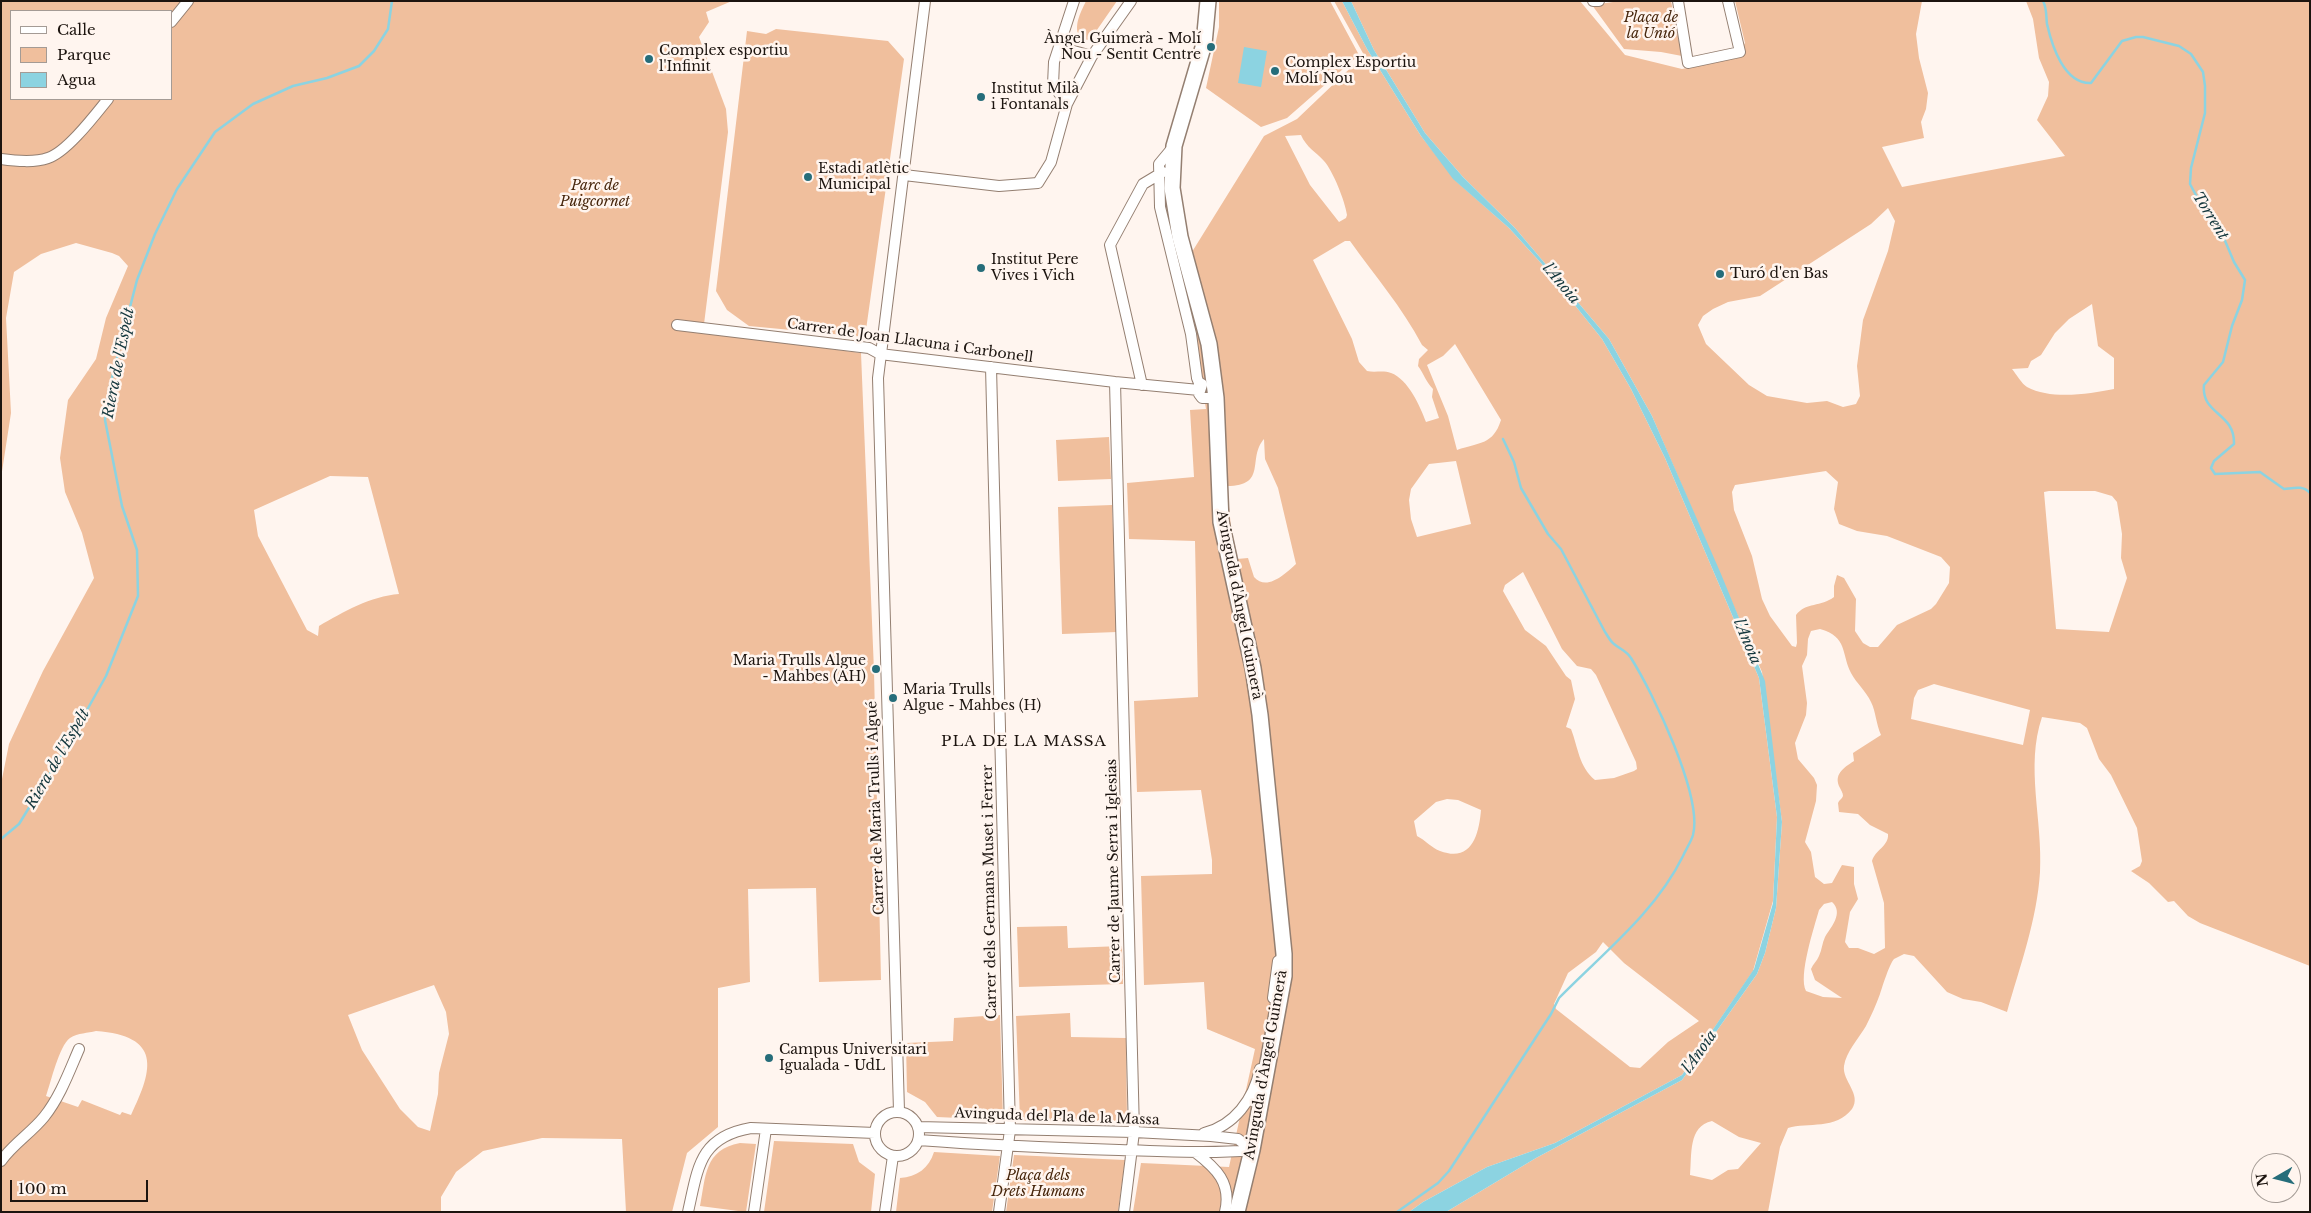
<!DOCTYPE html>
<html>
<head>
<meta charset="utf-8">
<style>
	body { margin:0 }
	#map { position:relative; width:2311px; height:1213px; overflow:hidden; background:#fff5ef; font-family:"Libre Baskerville",serif }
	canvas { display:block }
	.frame { position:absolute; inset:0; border:2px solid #1c140f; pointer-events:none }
	.legend { position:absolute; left:10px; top:10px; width:162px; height:90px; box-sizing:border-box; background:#fff5ef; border:1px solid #a49b95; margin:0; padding:6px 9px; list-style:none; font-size:15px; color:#1c140f }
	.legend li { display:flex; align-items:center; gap:10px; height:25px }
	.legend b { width:25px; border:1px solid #a49b95 }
	.north { position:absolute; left:2251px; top:1153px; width:50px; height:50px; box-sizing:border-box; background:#fff5ef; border:1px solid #a49b95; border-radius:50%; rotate:262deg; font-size:14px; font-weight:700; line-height:20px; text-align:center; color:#1c140f }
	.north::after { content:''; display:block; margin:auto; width:18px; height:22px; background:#266d7a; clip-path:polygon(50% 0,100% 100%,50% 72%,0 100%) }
	.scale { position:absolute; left:10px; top:1180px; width:138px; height:22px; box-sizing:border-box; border:2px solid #1c140f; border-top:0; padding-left:6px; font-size:15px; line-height:18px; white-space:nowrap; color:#1c140f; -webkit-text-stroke:4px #fff5ef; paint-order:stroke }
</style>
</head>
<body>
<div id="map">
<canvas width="2311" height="1213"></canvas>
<div class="frame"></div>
<ul class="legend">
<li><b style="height:6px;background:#fff"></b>Calle</li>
<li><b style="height:14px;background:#f0bf9d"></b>Parque</li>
<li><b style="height:14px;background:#8cd3e1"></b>Agua</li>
</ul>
<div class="north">N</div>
<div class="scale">100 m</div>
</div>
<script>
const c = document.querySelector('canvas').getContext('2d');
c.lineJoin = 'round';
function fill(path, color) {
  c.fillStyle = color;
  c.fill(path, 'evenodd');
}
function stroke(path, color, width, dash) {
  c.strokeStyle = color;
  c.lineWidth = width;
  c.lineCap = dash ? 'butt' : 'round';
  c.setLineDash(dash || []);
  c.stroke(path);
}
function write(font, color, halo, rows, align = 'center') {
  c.font = font + ' "Libre Baskerville",serif';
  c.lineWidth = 5;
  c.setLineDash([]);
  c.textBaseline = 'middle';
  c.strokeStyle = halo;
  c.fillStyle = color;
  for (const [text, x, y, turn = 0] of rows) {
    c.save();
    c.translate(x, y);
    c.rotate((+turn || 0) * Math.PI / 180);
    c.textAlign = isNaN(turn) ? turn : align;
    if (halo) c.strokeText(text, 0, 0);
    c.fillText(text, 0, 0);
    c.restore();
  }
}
fill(new Path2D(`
	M1,1H732L706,12L709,22L699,37L726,109L728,132L703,332L861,353L874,671L881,980L819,982L816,888L748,889L750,982L718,988V1127L687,1153L672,1212H626L622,1139L542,1138L483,1151L456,1172L441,1197V1212H1V784L9,744L43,671L94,578L82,533L65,492L60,458L68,400L96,359L106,318L128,266L119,256L112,253L76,243L41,254L14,272L6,318L11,413L1,478ZM11,11H171V99H11ZM330,476L368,477L399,594C371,596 343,612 319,626L318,636L307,630L258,536L254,510ZM434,985L446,1012L449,1034L439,1073L438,1094L430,1131L418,1127L400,1109L362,1050L348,1015ZM96,1031C161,1036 154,1068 131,1115L122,1112L120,1115L82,1100L78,1107L46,1096C51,1082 59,1046 70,1038C78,1033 88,1033 96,1031Z
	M1086,1H1117L1090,40L1080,39C1073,26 1080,14 1086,1Z
	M1219,1H1330L1359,55L1287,118L1261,127L1206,88L1219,27Z
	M1334,1H1342L1367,49L1421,136L1457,182L1509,228L1541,263L1602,339L1631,389L1665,458L1759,678L1777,817L1773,901L1753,971L1682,1075L1555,1143L1487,1167L1423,1202L1409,1212H1133L1141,1163L1229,1167L1255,1049L1207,1029L1204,982L1144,985L1141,876L1212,874V860L1201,790L1137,792L1134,701L1198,697L1195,541L1129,539L1127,483L1194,477L1190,410L1206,409L1182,268L1264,136L1297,119L1364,55ZM1301,135C1306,147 1316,152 1324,161C1333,171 1345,201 1347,215L1346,218L1339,222L1310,185L1285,136ZM1345,241H1350C1375,276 1402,307 1422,345L1428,350L1419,359L1418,366C1424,374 1426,382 1433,389L1432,397L1439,418L1426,422C1420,406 1408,379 1391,373C1383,370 1375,373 1367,371L1359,362L1352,339L1313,260ZM1455,344L1501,420C1493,445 1480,442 1457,450L1448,416L1427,365L1443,356ZM1264,439L1265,459L1278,488L1296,564C1286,573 1267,592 1254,577L1248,558L1237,559L1232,538L1227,486C1268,486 1247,458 1264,439ZM1456,461L1471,524L1417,537L1411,519L1409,500L1411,489L1429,464ZM1523,572L1562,649L1577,666L1591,669L1596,675L1636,762L1637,769L1634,771L1614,778L1595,780C1579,767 1578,747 1571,729L1566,727L1575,699L1571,680L1566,676L1546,646L1525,630L1503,591L1505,585ZM1447,799L1458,800L1481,810C1479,834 1472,863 1440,851C1432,848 1425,840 1417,836L1414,821L1436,802ZM1603,942L1624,963L1699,1021L1668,1042L1640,1068L1630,1067L1556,1009L1554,1004L1568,973L1596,952Z
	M1351,1H1580L1625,55L1682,69L1736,58L1745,43L1735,1H1922L1916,34L1919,58L1928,93L1926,109L1921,122L1924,138L1882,147L1902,187L2065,156L2037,120L2048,96L2049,82L2039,58L2033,19L2026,1H2310V966L2200,923L2188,916L2174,901L2168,902L2149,883L2131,871L2140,866L2142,861L2137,828L2111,775L2099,759L2087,728L2080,723L2042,717C2025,767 2043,820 2040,872C2037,920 2020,966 2007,1012L1981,1002L1963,999L1947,992L1914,956L1904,954L1894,959C1889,965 1883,985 1880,994C1876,1005 1871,1016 1866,1026C1859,1038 1846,1052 1844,1066C1842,1081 1862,1094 1852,1109C1836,1130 1808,1122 1788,1128L1780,1147L1768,1212H1446L1536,1158L1682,1080L1757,974L1765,953L1776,908L1782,822L1762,672L1652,416L1609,339L1515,228L1463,177L1425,133L1374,50ZM1888,208L1895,221L1888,251L1863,320L1857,366L1860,396L1856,404L1843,407L1827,401L1807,403L1767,396L1749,385L1706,344L1698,325L1703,316L1713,309L1728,302L1760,296L1871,224ZM2092,304L2098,346L2114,358V389C2089,394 2051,400 2027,387C2022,384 2016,374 2012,369L2028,368L2031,361L2041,355L2055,333L2069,319ZM1826,471L1838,482L1834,509L1839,524L1857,531L1887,536L1941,557L1950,567L1949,583L1936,604L1931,609L1897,625L1878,647H1870L1863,643L1855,631L1856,599L1844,578L1837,575L1834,586V597C1821,607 1806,602 1796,615L1797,643L1796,647L1792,646L1770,616L1762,599L1752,556L1734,510L1732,492L1735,485ZM2049,491H2095L2112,496L2117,502L2122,534L2121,558L2127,578L2109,632L2056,629L2044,492ZM1820,629C1848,637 1841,653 1851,673C1857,684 1866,691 1871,702C1876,712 1876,724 1881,735L1856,751L1853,753L1854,761C1843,768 1833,775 1840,788C1841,790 1843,793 1843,796C1842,799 1839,800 1838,803L1839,812L1858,814L1870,825L1888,834C1889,846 1875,850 1872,861L1884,903L1885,948L1874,954L1858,948H1849L1845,942L1850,912L1858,899L1854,884V867L1842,865L1832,883L1824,884L1815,877L1811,852L1805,842L1816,801L1817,785L1814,778L1798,759L1795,743L1806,715L1807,703L1802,666L1807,655L1808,639L1811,631ZM1934,684L2030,710L2023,745L1911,719L1914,698L1918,690ZM1832,902C1844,913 1831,927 1825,937C1822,943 1822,950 1819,956C1817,961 1813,964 1811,969L1815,980L1842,998L1823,997L1806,991C1798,976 1814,928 1819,910L1824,904ZM1712,1121L1739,1137L1761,1143L1738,1169L1728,1170L1712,1180L1690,1175C1692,1155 1688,1126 1712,1121Z
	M1620,1H1671L1682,56L1661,52L1624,49L1592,5Z
	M776,29L888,41L904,59L865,337L749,326L727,310L716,291L747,31L766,34Z
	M1109,437L1111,479L1058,481L1056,440Z
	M1112,505L1117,632L1062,634L1058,507Z
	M1067,926L1068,948L1122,946L1123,984L1019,987L1017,927Z
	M1070,1013L1071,1037L1126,1038L1127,1121H1026L1020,1119L1016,1016Z
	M1000,1015L1003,1120L937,1117L925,1102L907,1092L906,1043L953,1041L954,1018Z
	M774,1141L853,1144L859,1162L875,1174L871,1212H764Z
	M740,1143L756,1144L746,1212L700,1206C706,1176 704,1150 740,1143Z
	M934,1152L1000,1156L992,1212H896L900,1178C917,1177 929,1168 934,1152Z
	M1014,1155L1125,1160L1118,1212H1006Z`), '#f0bf9d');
fill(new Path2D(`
	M1342,1H1351L1374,50L1425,133L1463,177L1515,228L1609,339L1652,416L1721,574L1765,681L1782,822L1776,908L1765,953L1757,974L1682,1080L1536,1158L1446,1212H1409L1423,1202L1487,1167L1555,1143L1682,1075L1754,969L1773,903L1777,817L1759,678L1665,458L1631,389L1602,339L1541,263L1509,228L1453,179L1421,136L1367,49Z
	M1244,47L1267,51L1261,87L1238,83Z`), '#8cd3e1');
stroke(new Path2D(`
	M2043,1C2047,8 2046,17 2047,24C2052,46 2064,84 2091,83L2122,41L2136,37H2143L2179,46L2191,54L2203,72L2205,86V113L2191,168L2190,184L2206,214L2223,236L2234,262L2245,280L2242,300L2232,326L2223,362L2204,385C2201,415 2235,412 2234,444L2214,461L2211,468L2215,474L2260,472L2284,489C2294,488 2303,485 2310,493
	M1,839L19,824L68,744L106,676L138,596L137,550L122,506L105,420L109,390L121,342L137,280L155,234L177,189L215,132L253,104L293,86L327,78L359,66L374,51L388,29L392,1
	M1397,1212L1438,1183L1449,1171L1551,1014L1559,998C1603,953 1655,913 1683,856C1686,849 1691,842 1693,835C1703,796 1653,693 1631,658C1627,651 1620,649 1614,644C1610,641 1608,636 1605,632L1561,549L1548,534L1521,488L1514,462L1503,439`), '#8cd3e1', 2.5);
const street = new Path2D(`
	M1593,1H1599
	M1678,1L1688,63L1740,52L1728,1
	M171,22L188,1
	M1059,47L1092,56
	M1067,104L1053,85L1054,62L1074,1
	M1174,146L1159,164L1160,207L1191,334L1197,378L1199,383L1202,384
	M1,159C16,161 34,163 48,158C67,152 95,115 108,99
	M904,175L999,186L1038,183L1051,162L1067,104L1092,56L1131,1
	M677,325L869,348L880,354L1115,382L1199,390
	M991,367L1010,1130L999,1212
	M1115,382L1134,1132L1124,1212
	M1142,385L1110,245L1143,184L1163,172
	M1202,385L1199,394L1202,398H1216
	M1273,998L1278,961
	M899,1111L878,378L925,1
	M875 1134a22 22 0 1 1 44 0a22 22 0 1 1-44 0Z
	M918,1127L1134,1132L1211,1136L1238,1139L1252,1150
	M1204,1133C1234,1126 1254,1099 1260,1069
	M918,1140C985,1145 1052,1148 1119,1150C1164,1151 1208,1154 1252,1150
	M1195,1152C1216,1168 1232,1183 1225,1212
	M1,1161C13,1144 31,1133 44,1117C60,1097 69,1072 79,1049
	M688,1212C698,1168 699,1137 751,1128L875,1133
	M754,1212L766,1129
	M885,1212L893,1156`);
const secondary = new Path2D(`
	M1208,1L1204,44L1174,146L1172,188L1180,237L1209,344L1216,398L1221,522L1253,668L1260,715L1284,954V976L1252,1150L1237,1212`);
stroke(street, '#947f71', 12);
stroke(secondary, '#947f71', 18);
stroke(street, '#fff', 10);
stroke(secondary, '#fff', 15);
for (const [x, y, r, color] of [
	[1211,47,5,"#266d7a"],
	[649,59,5,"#266d7a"],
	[1275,71,5,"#266d7a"],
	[981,97,5,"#266d7a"],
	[808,177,5,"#266d7a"],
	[981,268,5,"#266d7a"],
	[1720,274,5,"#266d7a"],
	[876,669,5,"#266d7a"],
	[893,698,5,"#266d7a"],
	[769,1058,5,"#266d7a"]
]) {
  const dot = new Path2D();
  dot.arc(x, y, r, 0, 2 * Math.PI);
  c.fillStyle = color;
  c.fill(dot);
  stroke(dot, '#fff5ef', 2);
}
write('italic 14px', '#47260c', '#fff5ef', [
	["Plaça de",1651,18],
	["la Unió",1651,34],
	["Parc de",595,186],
	["Puigcornet",595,202],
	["Plaça dels",1038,1176],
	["Drets Humans",1038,1192]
]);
write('14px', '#1c140f', '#fff5ef', [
	["Àngel Guimerà - Molí",1201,39,"right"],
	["Nou - Sentit Centre",1201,55,"right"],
	["Complex esportiu",659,51],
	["l'Infinit",659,67],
	["Complex Esportiu",1285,63],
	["Molí Nou",1285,79],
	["Institut Milà",991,89],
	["i Fontanals",991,105],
	["Estadi atlètic",818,169],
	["Municipal",818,185],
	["Institut Pere",991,260],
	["Vives i Vich",991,276],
	["Turó d'en Bas",1730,274],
	["Maria Trulls Algue",866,661,"right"],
	["- Mahbes (AH)",866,677,"right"],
	["Maria Trulls",903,690],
	["Algue - Mahbes (H)",903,706],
	["Campus Universitari",779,1050],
	["Igualada - UdL",779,1066]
], 'left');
write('14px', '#1c140f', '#fff5ef', [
	["Carrer de Joan Llacuna i Carbonell",910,341,8],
	["Avinguda d'Àngel Guimerà",1239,605,79],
	["Carrer de Maria Trulls i Algué",876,808,-92],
	["Carrer de Jaume Serra i Iglesias",1114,871,-91],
	["Carrer dels Germans Muset i Ferrer",990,892,-91],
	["Avinguda d'Àngel Guimerà",1266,1065,-80],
	["Avinguda del Pla de la Massa",1057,1117,2]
]);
write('italic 15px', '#14373d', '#fff5ef', [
	["Torrent",2210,216,58],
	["l'Anoia",1561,284,50],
	["Riera de l'Espelt",119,363,-79],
	["l'Anoia",1747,642,67],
	["Riera de l'Espelt",58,759,-60],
	["l'Anoia",1700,1052,-55]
]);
c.letterSpacing = '1px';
write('15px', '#1c140f', '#fff5ef', [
	["PLA DE LA MASSA",1024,742]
]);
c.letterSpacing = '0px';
</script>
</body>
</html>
